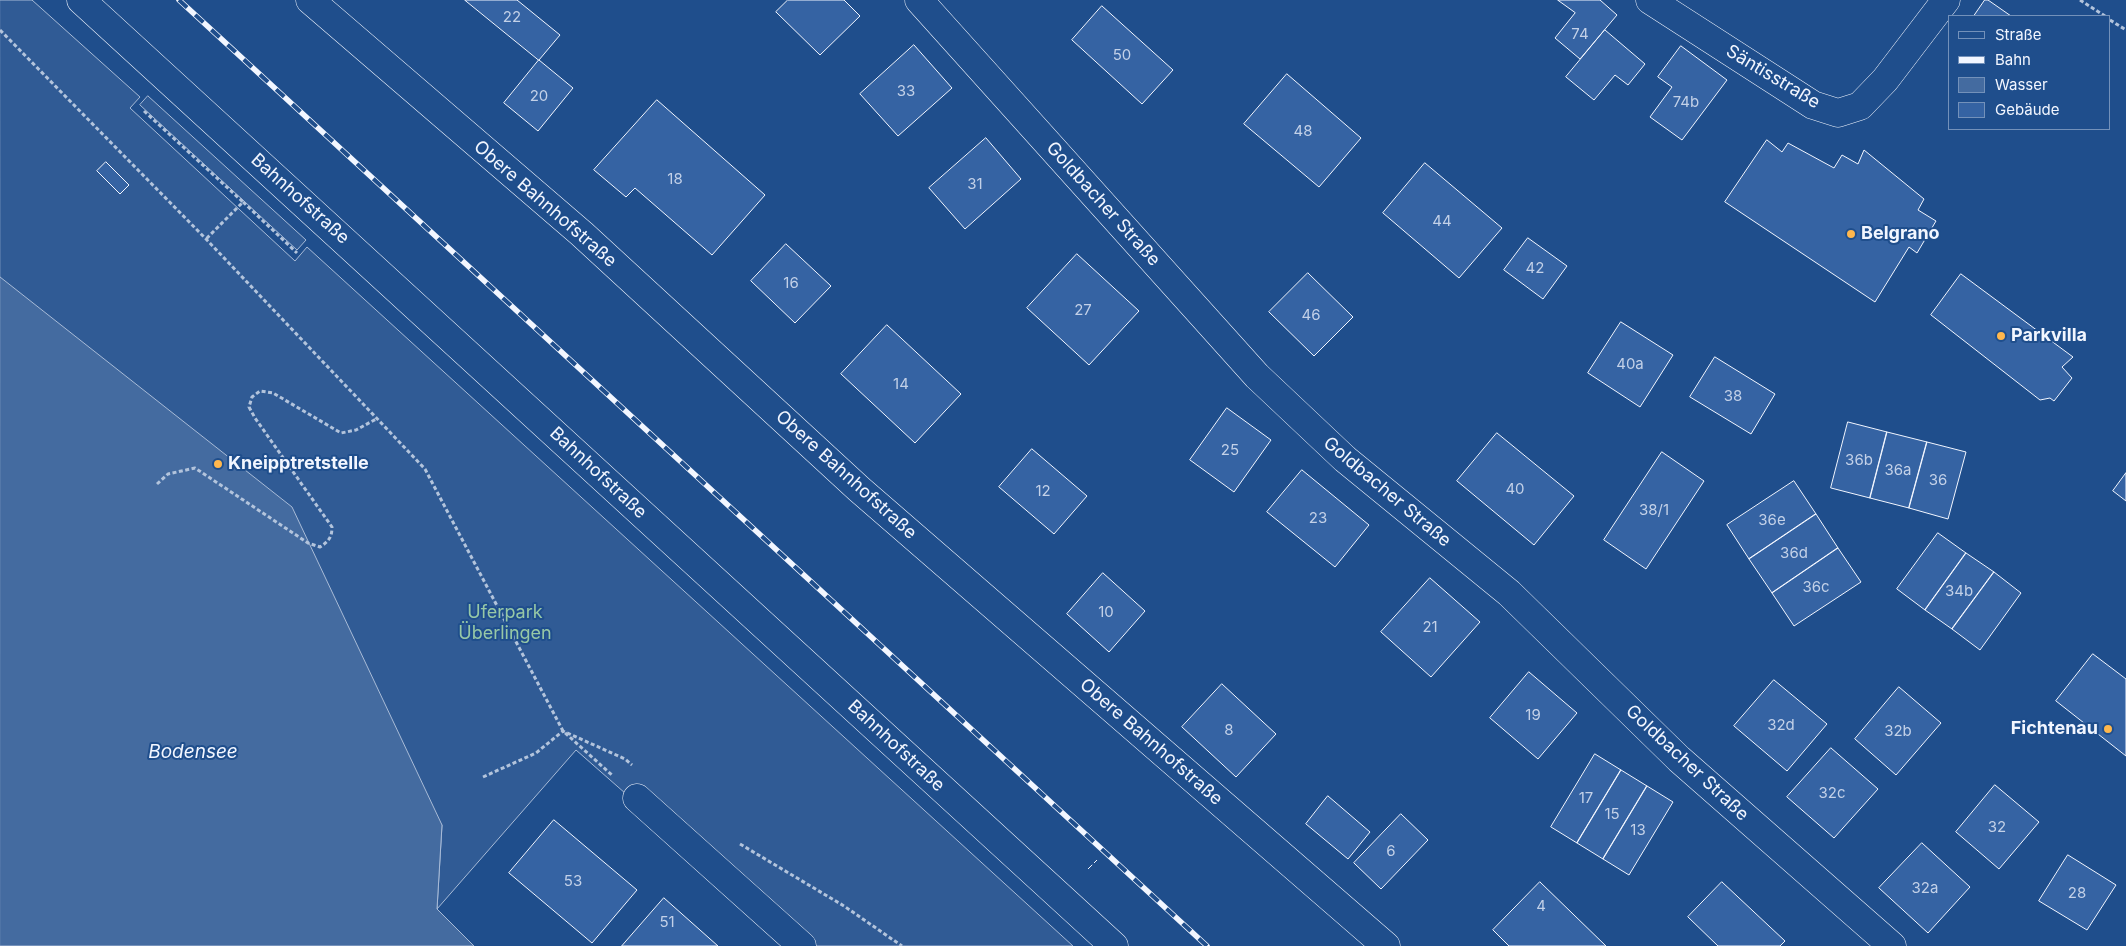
<!DOCTYPE html>
<html>
<head>
<meta charset="utf-8">
<style>
	body { margin:0 }
	#map { position:relative; width:2126px; height:946px; overflow:hidden; background:#1f4e8c; font-family:Inter,sans-serif }
	canvas { display:block }
	.legend { position:absolute; left:1948px; top:15px; width:162px; height:115px; box-sizing:border-box; background:#1f4e8c; border:1px solid #7391ba; margin:0; padding:6px 9px; list-style:none; font-size:15px; color:#f2f6ff }
	.legend li { display:flex; align-items:center; gap:10px; height:25px }
	.legend b { width:25px; border:1px solid #7391ba }
</style>
</head>
<body>
<div id="map">
<canvas width="2126" height="946"></canvas>
<ul class="legend">
<li><b style="height:6px;background:#1f4e8c"></b>Straße</li>
<li><b style="height:6px;background:#f2f6ff"></b>Bahn</li>
<li><b style="height:14px;background:#446ba0"></b>Wasser</li>
<li><b style="height:14px;background:#3563a3"></b>Gebäude</li>
</ul>
</div>
<script>
const c = document.querySelector('canvas').getContext('2d');
c.lineJoin = 'round';
function fill(path, color) {
  c.fillStyle = color;
  c.fill(path, 'evenodd');
}
function stroke(path, color, width, dash) {
  c.strokeStyle = color;
  c.lineWidth = width;
  c.lineCap = dash ? 'butt' : 'round';
  c.setLineDash(dash || []);
  c.stroke(path);
}
function write(font, color, halo, rows, align = 'center') {
  c.font = font + ' Inter,sans-serif';
  c.lineWidth = 4;
  c.setLineDash([]);
  c.textBaseline = 'middle';
  c.strokeStyle = halo;
  c.fillStyle = color;
  for (const [text, x, y, turn = 0] of rows) {
    c.save();
    c.translate(x, y);
    c.rotate((+turn || 0) * Math.PI / 180);
    c.textAlign = isNaN(turn) ? turn : align;
    if (halo) c.strokeText(text, 0, 0);
    c.fillText(text, 0, 0);
    c.restore();
  }
}
const built = new Path2D(`
	M0,0H32L140,97L130,108L295,261L307,247L1073,946H799L576,750L437,909L442,825L0,280Z
	M148,96L306,240L297,250L140,105Z`);
fill(built, '#305b95');
stroke(built, '#a8bbd7', 1);
const water = new Path2D(`
	M0,277L292,507L442,825L437,909L474,946H0Z`);
fill(water, '#446ba0');
stroke(water, '#a8bbd7', 1);
const building = new Path2D(`
	M465,0H517L560,35L539,60Z
	M788,0H844L860,16L820,55L776,12Z
	M1558,0H1600L1617,15L1580,59L1555,38L1575,13Z
	M1985,0H1988L2011,16H1974Z
	M1102,6L1173,70L1142,104L1072,40Z
	M1605,30L1645,64L1628,85L1615,75L1594,100L1566,77Z
	M914,45L952,88L898,136L860,94Z
	M1681,46L1727,80L1682,140L1650,117L1672,87L1658,77Z
	M539,60L573,88L538,131L504,103Z
	M1287,74L1361,138L1319,187L1244,124Z
	M657,100L765,195L712,255L635,188L626,197L594,170Z
	M986,138L1021,179L965,229L929,188Z
	M1767,140L1782,152L1788,143L1834,168L1842,155L1858,164L1864,150L1924,199L1918,210L1936,221L1917,253L1909,247L1875,302L1725,202Z
	M106,162L129,185L120,194L97,171Z
	M1425,163L1502,228L1459,278L1383,213Z
	M1528,238L1567,266L1543,299L1504,270Z
	M786,244L831,286L795,323L751,281Z
	M1077,254L1139,311L1089,365L1027,308Z
	M1308,273L1353,317L1314,356L1269,312Z
	M1961,274L2073,357L2062,367L2072,378L2054,401L2050,398L2040,400L1931,315Z
	M1621,322L1673,355L1640,407L1588,373Z
	M887,325L961,394L915,443L841,374Z
	M1715,357L1775,394L1751,434L1690,397Z
	M1227,408L1271,440L1234,492L1190,460Z
	M1848,422L1887,432L1870,498L1831,488Z
	M1887,432L1927,442L1909,508L1870,498Z
	M1497,433L1574,496L1534,545L1457,481Z
	M1927,442L1966,452L1948,519L1909,508Z
	M1032,449L1087,496L1054,534L999,487Z
	M1662,452L1704,481L1646,569L1604,540Z
	M1302,470L1369,525L1335,567L1267,512Z
	M2126,473V501L2113,491Z
	M1794,481L1816,514L1749,559L1727,525Z
	M1816,514L1838,548L1772,593L1749,559Z
	M1938,533L1966,553L1925,610L1897,589Z
	M1838,548L1861,582L1794,626L1772,593Z
	M1966,553L1994,572L1952,629L1925,610Z
	M1994,572L2021,593L1980,650L1952,629Z
	M1103,573L1145,611L1109,652L1067,614Z
	M1430,578L1480,622L1431,677L1381,632Z
	M2093,654L2126,679V756L2056,701Z
	M1529,672L1577,713L1538,759L1490,718Z
	M1774,680L1827,724L1787,771L1734,726Z
	M1222,684L1276,734L1236,777L1182,727Z
	M1899,687L1941,723L1896,775L1855,739Z
	M1831,748L1878,789L1834,838L1787,797Z
	M1595,754L1621,770L1577,843L1551,827Z
	M1621,770L1647,786L1603,859L1577,843Z
	M1995,785L2039,822L1999,869L1956,832Z
	M1647,786L1673,802L1629,875L1603,859Z
	M1328,796L1370,832L1348,859L1306,824Z
	M1401,814L1428,840L1381,889L1354,863Z
	M554,820L637,890L592,943L509,873Z
	M1922,843L1970,887L1928,933L1879,888Z
	M2068,855L2116,885L2087,930L2039,901Z
	M1540,882L1606,946H1509L1493,930Z
	M1722,882L1785,941L1780,946H1718L1688,917Z
	M664,898L718,946H622Z`);
fill(building, '#3563a3');
stroke(building, '#f2f6ff', 1);
const minor = new Path2D(`
	M81,0L1114,946
	M310,0L582,234L859,489L1386,946
	M919,0L1257,376L1345,459L1509,593L1679,759L1892,946
	M1650,0L1813,105L1838,113L1860,106L1885,80L1946,0
	M637,798L802,946`);
stroke(minor, '#f2f6ff', 29);
stroke(new Path2D(`
	M2080,0L2105,16
	M2110,20L2126,30
	M0,30L206,239L425,469L563,731L613,776
	M144,111L243,202L206,239
	M243,202L297,253
	M157,484L168,474L195,468L308,543L320,547C329,541 332,537 332,527L255,418L249,407L252,397L260,391L273,393L341,433L356,430L378,418
	M483,777L536,753L563,731L625,759L632,765
	M740,844L844,906L902,946`), '#b3c4dc', 3, [4, 2.5]);
stroke(minor, '#1f4e8c', 28);
const rail = new Path2D(`
	M179,0L1207,946`);
stroke(rail, '#f2f6ff', 5.5);
stroke(rail, '#1f4e8c', 4, [11]);
stroke(new Path2D(`
	M1088,869L1097,860`), '#f2f6ff', 1, [6, 2.5]);
for (const [x, y, r, color] of [
	[1851,234,5,"#ffb74d"],
	[2001,336,5,"#ffb74d"],
	[218,464,5,"#ffb74d"],
	[2108,729,5,"#ffb74d"]
]) {
  const dot = new Path2D();
  dot.arc(x, y, r, 0, 2 * Math.PI);
  c.fillStyle = color;
  c.fill(dot);
  stroke(dot, '#1f4e8c', 2);
}
write('15px', '#c3d1e8', null, [
	["22",512,17],
	["74",1580,34],
	["50",1122,55],
	["33",906,91],
	["20",539,96],
	["74b",1686,102],
	["48",1303,131],
	["18",675,179],
	["31",975,184],
	["44",1442,221],
	["42",1535,268],
	["16",791,283],
	["27",1083,310],
	["46",1311,315],
	["40a",1630,364],
	["14",901,384],
	["38",1733,396],
	["25",1230,450],
	["36b",1859,460],
	["36a",1898,470],
	["36",1938,480],
	["40",1515,489],
	["12",1043,491],
	["38/1",1654,510],
	["23",1318,518],
	["36e",1772,520],
	["36d",1794,553],
	["36c",1816,587],
	["34b",1959,591],
	["10",1106,612],
	["21",1430,627],
	["19",1533,715],
	["32d",1781,725],
	["8",1229,730],
	["32b",1898,731],
	["32c",1832,793],
	["17",1586,798],
	["15",1612,814],
	["32",1997,827],
	["13",1638,830],
	["6",1391,851],
	["53",573,881],
	["32a",1925,888],
	["28",2077,893],
	["4",1541,906],
	["51",667,922]
]);
write('18px', '#f2f6ff', '#1f4e8c', [
	["Säntisstraße",1773,77,31],
	["Bahnhofstraße",300,199,42],
	["Obere Bahnhofstraße",545,204,41],
	["Goldbacher Straße",1103,204,48],
	["Bahnhofstraße",598,473,43],
	["Obere Bahnhofstraße",846,475,42],
	["Goldbacher Straße",1387,492,40],
	["Obere Bahnhofstraße",1151,742,41],
	["Bahnhofstraße",896,746,43],
	["Goldbacher Straße",1687,763,43]
]);
write('bold 18px', '#f2f6ff', '#1f4e8c', [
	["Belgrano",1861,234],
	["Parkvilla",2011,336],
	["Kneipptretstelle",228,464],
	["Fichtenau",2098,729,"right"]
], 'left');
write('18px', '#97c8a6', '#1f4e8c', [
	["Uferpark",505,613],
	["Überlingen",505,634]
]);
write('italic 19px', '#f2f6ff', '#1f4e8c', [
	["Bodensee",193,752]
]);
</script>
</body>
</html>
